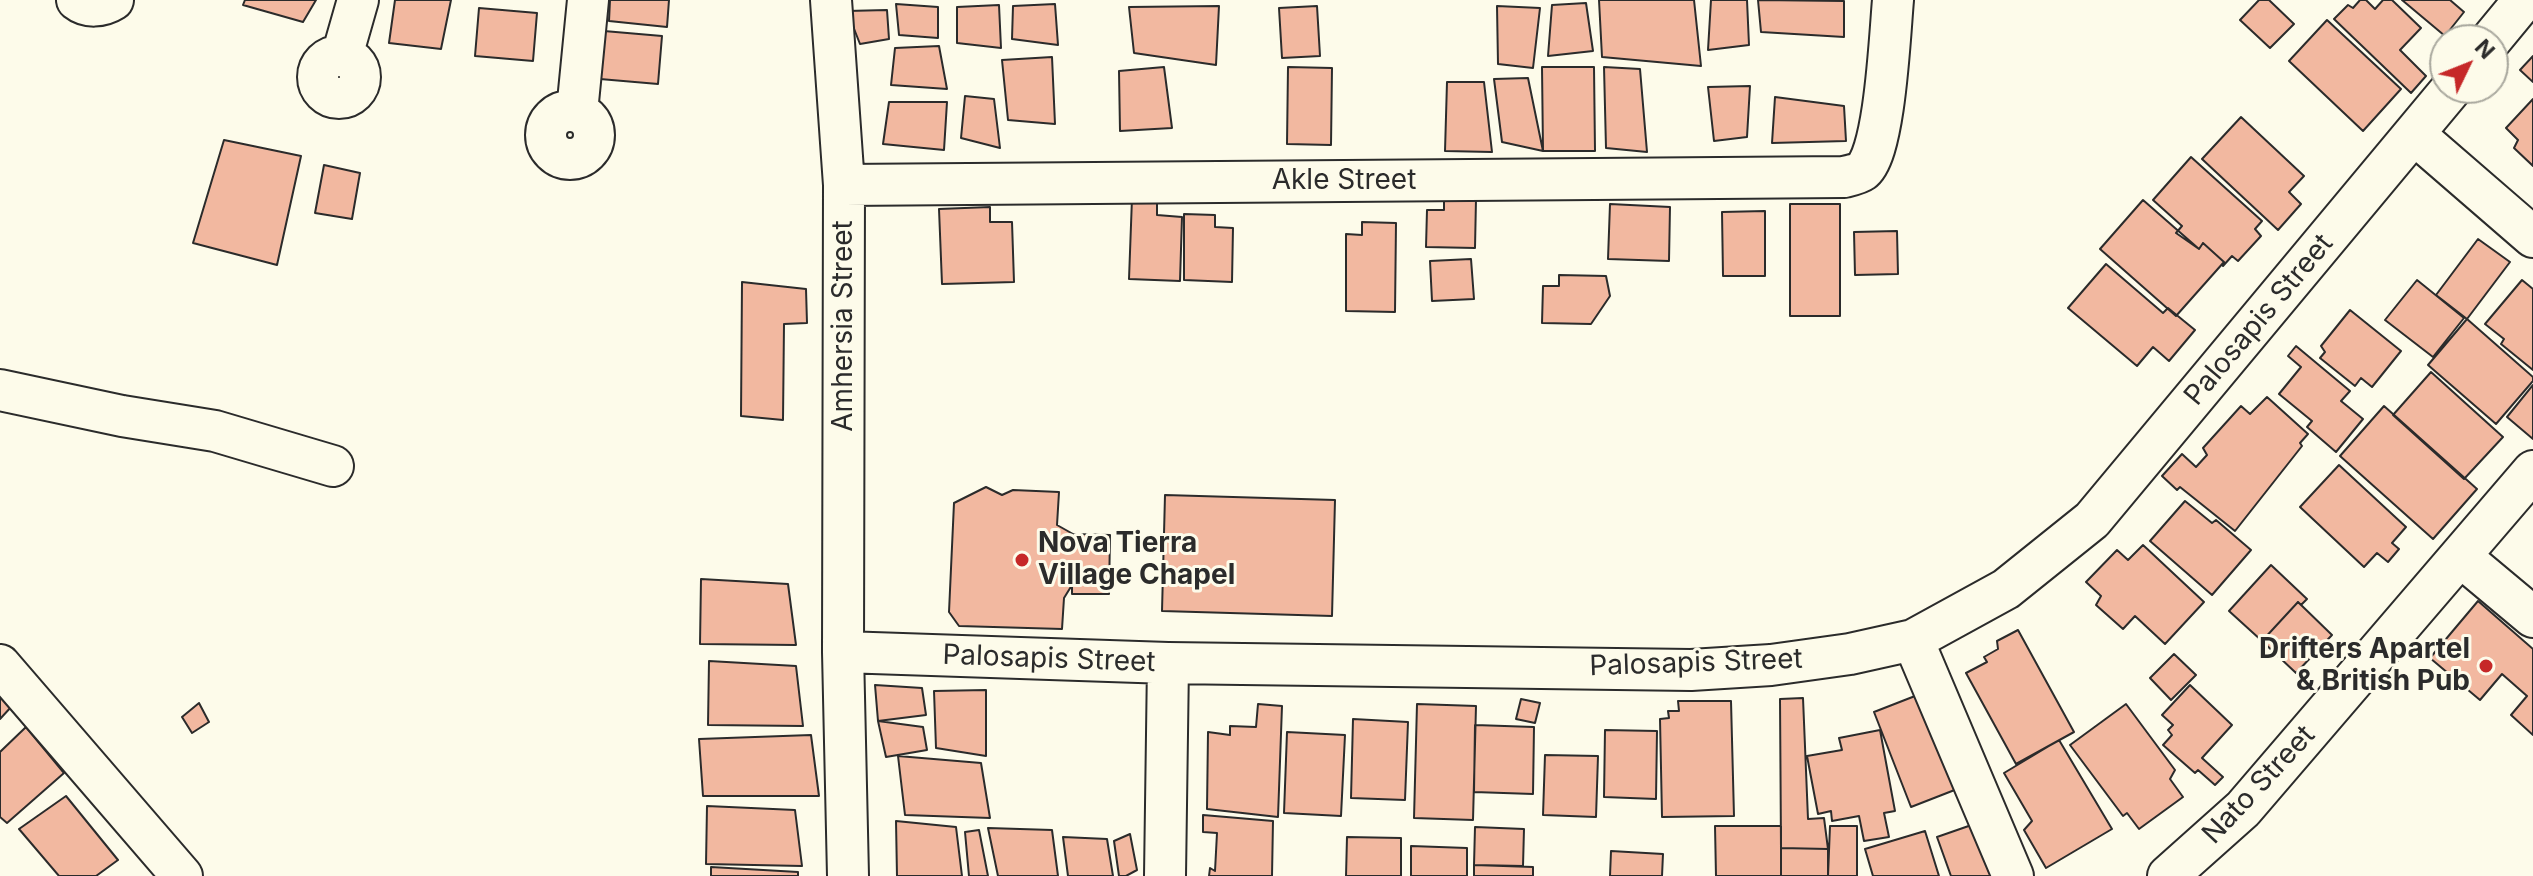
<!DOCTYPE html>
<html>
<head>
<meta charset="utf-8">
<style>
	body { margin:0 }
	#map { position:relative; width:2533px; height:876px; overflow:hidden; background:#fdfbea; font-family:Inter,sans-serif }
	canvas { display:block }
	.north { position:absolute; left:2429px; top:24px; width:80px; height:80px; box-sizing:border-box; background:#fdfbea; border:2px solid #a9a89e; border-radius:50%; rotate:47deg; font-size:22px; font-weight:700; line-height:32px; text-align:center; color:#2b2b2b }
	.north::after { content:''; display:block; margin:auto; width:28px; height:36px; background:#c62828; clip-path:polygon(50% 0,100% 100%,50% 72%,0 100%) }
</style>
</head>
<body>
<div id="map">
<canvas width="2533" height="876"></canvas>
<div class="north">N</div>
</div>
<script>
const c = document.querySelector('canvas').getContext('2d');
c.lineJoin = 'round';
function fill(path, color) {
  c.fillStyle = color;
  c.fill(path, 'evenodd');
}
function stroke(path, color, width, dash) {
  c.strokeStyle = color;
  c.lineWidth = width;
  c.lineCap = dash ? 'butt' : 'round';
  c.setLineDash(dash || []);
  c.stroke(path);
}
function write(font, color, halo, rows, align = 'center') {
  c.font = font + ' Inter,sans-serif';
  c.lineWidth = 6;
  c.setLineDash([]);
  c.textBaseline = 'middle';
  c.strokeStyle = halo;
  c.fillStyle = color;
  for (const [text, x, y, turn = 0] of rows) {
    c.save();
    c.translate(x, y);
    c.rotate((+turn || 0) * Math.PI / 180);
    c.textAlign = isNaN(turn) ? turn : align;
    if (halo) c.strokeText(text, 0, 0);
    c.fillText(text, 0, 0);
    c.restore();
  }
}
const building = new Path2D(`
	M245,0H316L303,22L243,5Z
	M395,0H451L441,49L389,43Z
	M610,0H669L667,27L609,21Z
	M1599,0H1694L1701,66L1602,57Z
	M1711,0H1747L1749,45L1708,50Z
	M1758,0L1844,1V37L1761,32Z
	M2259,0H2269L2294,24L2270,48L2240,20Z
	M2360,0H2366L2375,9L2383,0H2392L2421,28L2400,50L2426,76L2411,93L2334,19L2348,5L2353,8Z
	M2402,0H2450L2464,12L2445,36Z
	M1586,3L1593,51L1548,56L1552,5Z
	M896,4L938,7V38L899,35Z
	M1055,4L1058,45L1012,39L1013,6Z
	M999,5L1001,48L957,43V7Z
	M1219,6L1216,65L1134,53L1129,7Z
	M1317,6L1320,56L1282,58L1279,8Z
	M1497,6L1540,8L1533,68L1498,64Z
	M479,8L537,13L533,61L475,56Z
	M887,10L889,39L860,44L847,11Z
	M2327,20L2401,89L2363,131L2289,61Z
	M604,31L662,36L658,84L600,79Z
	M939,46L947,89L891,85L895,48Z
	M2533,56V82L2520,70Z
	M1052,57L1055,124L1008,120L1002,60Z
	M1164,67L1172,128L1120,131L1119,71Z
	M1288,67L1332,68L1331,145L1287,144Z
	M1542,67H1594L1595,151H1543Z
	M1604,67L1640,69L1647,152L1606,148Z
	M1528,78L1543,151L1502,142L1494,79Z
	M1447,82H1484L1492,152L1445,151Z
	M1750,86L1747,137L1714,141L1708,87Z
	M965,96L994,99L1000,148L961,138Z
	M1775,97L1844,106L1846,141L1772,143Z
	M2533,99V166L2514,148L2518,140L2506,128Z
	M889,102H947L944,150L883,144Z
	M2241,117L2304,176L2289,192L2301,204L2278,230L2202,159Z
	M224,140L301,156L277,265L193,243Z
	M2191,157L2262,221L2255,229L2261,236L2238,261L2232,256L2223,266L2224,262L2203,243L2199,249L2176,233L2182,226L2153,200Z
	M324,165L360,173L352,219L315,213Z
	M1132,198L1157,199V215L1182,217L1180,281L1129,279Z
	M1444,198L1476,199L1475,248L1426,247L1427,210H1444Z
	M2143,200L2199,249L2203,243L2224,262L2176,316L2100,249Z
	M1610,204L1670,207L1669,261L1608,259Z
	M1790,204H1840V316H1790Z
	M990,207V222H1012L1014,282L942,284L939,209Z
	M1765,211V276H1723L1722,212Z
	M1184,214L1215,215V227L1233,228L1232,282L1184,280Z
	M1362,222L1396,223L1395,312L1346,311V234L1362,235Z
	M1897,231L1898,274L1855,275L1854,232Z
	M2478,239L2510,262L2467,319L2436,295Z
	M1471,259L1474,299L1432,301L1430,261Z
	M2106,264L2163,313L2168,308L2195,330L2169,361L2153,347L2137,366L2068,308Z
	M1559,275L1606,276L1610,296L1591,324L1542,323L1543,286H1559Z
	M2417,280L2464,318L2433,357L2385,320Z
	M2522,280L2533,289V370L2501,344L2504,339L2485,324Z
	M742,282L806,289L807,323L784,324L783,420L741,416Z
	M2350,310L2401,351L2372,387L2361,378L2355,386L2320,358L2325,352L2321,346Z
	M2467,319L2533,377V381L2496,424L2428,365Z
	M2296,346L2350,391L2341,401L2363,419L2336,452L2307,427L2312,421L2279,394L2301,367L2288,356Z
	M2431,372L2503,437L2464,479L2393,415Z
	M2533,385V439L2507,417Z
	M2267,397L2308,434L2300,443L2302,446L2235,531L2180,487L2177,490L2162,476L2182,454L2196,467L2207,455L2203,448L2241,406L2250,414Z
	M2384,406L2477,489L2433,539L2340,456Z
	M2339,465L2406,527L2392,543L2399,549L2388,562L2377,553L2364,567L2300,507Z
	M986,487L1002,495L1013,490L1059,492L1057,525L1073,534L1110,535L1109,594H1072V585L1064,598L1062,629L959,626L949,612L954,503Z
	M1165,495L1335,500L1332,616L1162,611Z
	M2185,501L2212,523L2216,520L2251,550L2212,595L2150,541Z
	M2143,545L2204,602L2165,644L2135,616L2123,629L2096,605L2101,596L2086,582L2117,550L2128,560Z
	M2271,565L2307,599L2301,605L2298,602L2262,641L2229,611Z
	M701,579L788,584L796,645L700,644Z
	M2478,601L2533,649V735L2511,715L2527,696L2502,674L2480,700L2430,658Z
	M2298,602L2332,635L2296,673L2262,641Z
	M2018,630L2074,732L2016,764L1966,673L1987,662L1984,657L1998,649L1997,641Z
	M2174,654L2196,675L2171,700L2150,678Z
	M709,661L796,666L803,726L708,725Z
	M875,685L922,688L926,715L878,721Z
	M2190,685L2232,725L2202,758L2223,777L2215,785L2198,770L2195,773L2163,745L2172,735L2168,730L2173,725L2162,715Z
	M1933,689L1970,784L1911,807L1874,712Z
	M986,690V756L936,748L934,691Z
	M0,691L12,706L0,719Z
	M1803,698L1808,819L1824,818L1828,849L1781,848L1780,699Z
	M1521,699L1540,703L1535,723L1516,719Z
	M1678,701H1731L1734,816L1662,817L1660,719L1669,718L1668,711H1679Z
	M199,703L209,722L192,733L182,717Z
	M1258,704L1282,706L1278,817L1207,809L1208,732L1230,735V726L1256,727Z
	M1417,704L1476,706L1473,820L1414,818Z
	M2126,704L2175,770L2170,779L2183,797L2139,829L2127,813L2123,816L2070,745Z
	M1353,719L1408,722L1405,800L1351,798Z
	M878,721L923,727L927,750L886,757Z
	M1475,725L1534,727L1533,794L1474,792Z
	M26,727L64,773L7,823L0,817V752Z
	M1605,730L1657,731L1656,799L1604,797Z
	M1880,730L1895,811L1884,813L1889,837L1864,841L1859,816L1832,821L1831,811L1818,814L1807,756L1842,750L1839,738Z
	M1287,732L1345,735L1341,816L1284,813Z
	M811,735L819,796H703L699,739Z
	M2059,740L2112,829L2046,868L2024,830L2032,821L2004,773Z
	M1545,755L1598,756L1596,817L1543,815Z
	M898,756L981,763L990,818L905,815Z
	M66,796L118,860L96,876H59L19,829Z
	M707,806L795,810L802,866L706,864Z
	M1203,815L1273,821L1272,876H1209L1210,868L1215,871L1217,833L1203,832Z
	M896,821L956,827L962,876H897Z
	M1983,821L2003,876H1951L1937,837Z
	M1715,826H1781V876H1716Z
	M1830,826H1857V876H1828Z
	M1475,827L1524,829L1523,866L1474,865Z
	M988,828L1052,830L1058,876H998Z
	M979,830L988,876H969L965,832Z
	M1925,831L1939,876H1873L1865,849Z
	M1130,834L1137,870L1126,876H1119L1114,841Z
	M1063,837L1107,839L1113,876H1068Z
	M1347,837L1401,838V876H1346Z
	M1411,846L1467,848V876H1411Z
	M1781,848L1828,849V876H1781Z
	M1611,851L1663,854L1662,876H1610Z
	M1474,865L1533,867V876H1474Z
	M711,867L798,872V876H711Z`);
fill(building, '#f2b8a0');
stroke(building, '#2b2b2b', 2);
const minor = new Path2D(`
	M77,0C87,8 102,7 113,0
	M831,0L844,185L843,652L848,876
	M2491,40L2524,0
	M318 77a21 21 0 1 1 42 0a21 21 0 1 1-42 0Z
	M342,56L358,0
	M546 135a24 24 0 1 1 48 0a24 24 0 1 1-48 0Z
	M577,112L588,0
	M2414,134L2533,237
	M844,185L1844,177C1848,176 1858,174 1862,171C1885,155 1890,32 1893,0
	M0,390L122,416L215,431L333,466
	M2460,556L2533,617
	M1913,640L2013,876
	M843,652L1168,663L1691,670L1771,665L1850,654L1913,640L2006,589L2092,520L2452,88
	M0,665L182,876
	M1165,876L1168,663
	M2168,876L2243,809L2533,471`);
stroke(minor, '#2b2b2b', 44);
stroke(minor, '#fdfbea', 40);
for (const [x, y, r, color] of [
	[1022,560,8,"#c62828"],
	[2486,666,8,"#c62828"]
]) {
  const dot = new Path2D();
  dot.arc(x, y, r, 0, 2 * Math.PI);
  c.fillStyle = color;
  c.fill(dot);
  stroke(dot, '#fdfbea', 3);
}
write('28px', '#2b2b2b', '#fdfbea', [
	["Akle Street",1344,181],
	["Palosapis Street",2259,320,-50],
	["Amhersia Street",844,326,-90],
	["Palosapis Street",1049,659,2],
	["Palosapis Street",1696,663,-2],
	["Nato Street",2259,785,-47]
]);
write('bold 28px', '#2b2b2b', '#fdfbea', [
	["Nova Tierra",1038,544],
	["Village Chapel",1038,576],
	["Drifters Apartel",2470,650,"right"],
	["& British Pub",2470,682,"right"]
], 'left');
</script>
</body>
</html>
